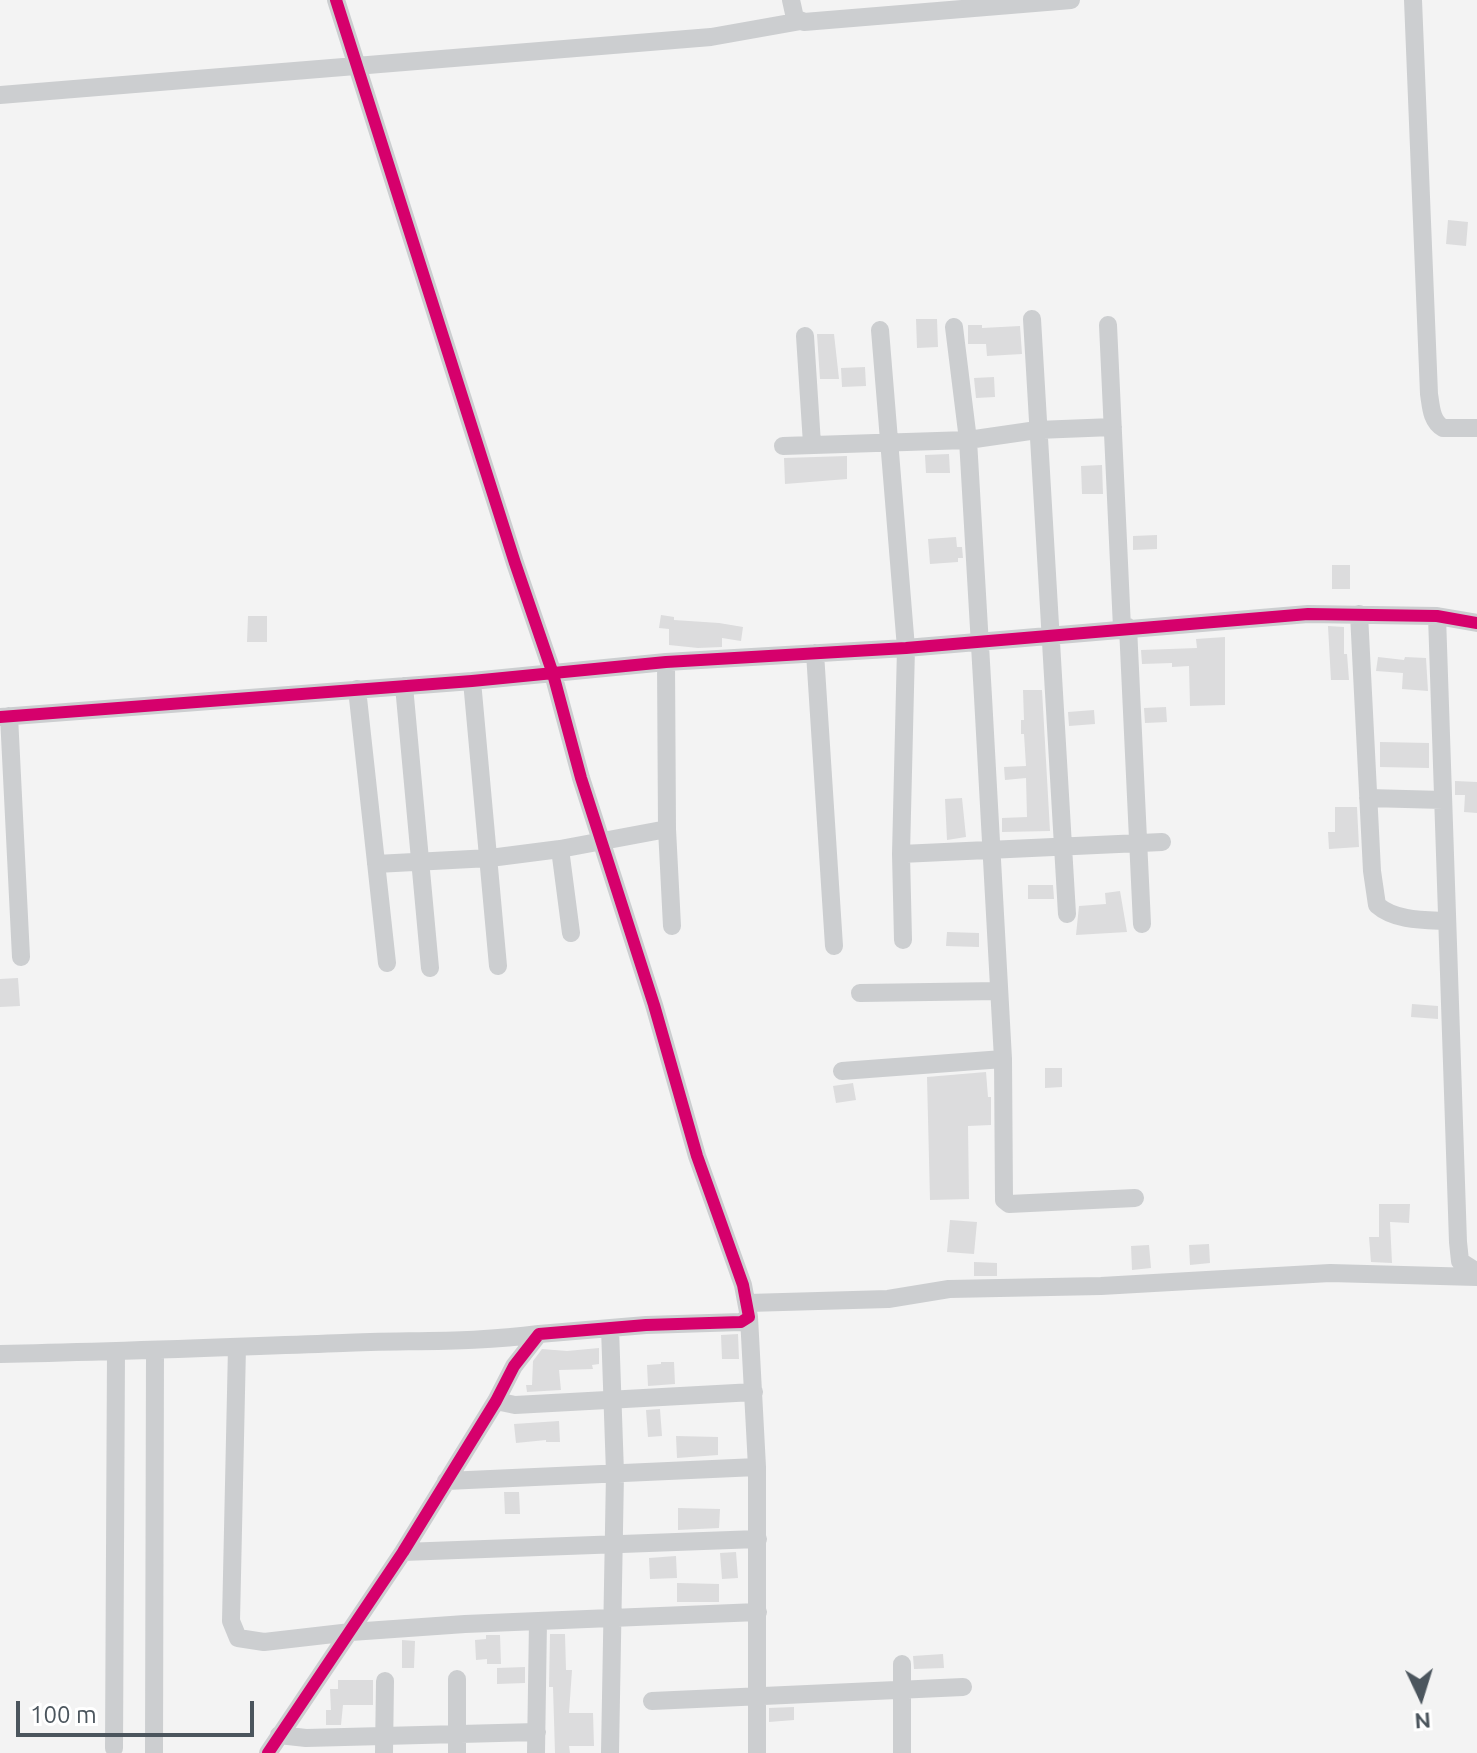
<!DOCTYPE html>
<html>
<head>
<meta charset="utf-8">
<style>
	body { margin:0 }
	#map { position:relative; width:1477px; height:1753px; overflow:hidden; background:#f3f3f3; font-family:Ubuntu,sans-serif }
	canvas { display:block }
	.north { position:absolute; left:1381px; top:1657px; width:80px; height:80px; -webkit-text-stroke:6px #fff; paint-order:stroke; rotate:176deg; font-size:22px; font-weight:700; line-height:32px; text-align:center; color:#4b555d }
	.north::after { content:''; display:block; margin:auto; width:28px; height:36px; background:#4b555d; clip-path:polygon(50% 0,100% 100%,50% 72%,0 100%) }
	.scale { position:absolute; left:16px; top:1701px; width:238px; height:36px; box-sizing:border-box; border:4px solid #4b555d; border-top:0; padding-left:10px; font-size:24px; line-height:28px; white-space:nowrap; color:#4b555d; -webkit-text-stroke:6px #fff; paint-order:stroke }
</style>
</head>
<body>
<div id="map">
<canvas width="1477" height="1753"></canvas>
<div class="north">N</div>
<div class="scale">100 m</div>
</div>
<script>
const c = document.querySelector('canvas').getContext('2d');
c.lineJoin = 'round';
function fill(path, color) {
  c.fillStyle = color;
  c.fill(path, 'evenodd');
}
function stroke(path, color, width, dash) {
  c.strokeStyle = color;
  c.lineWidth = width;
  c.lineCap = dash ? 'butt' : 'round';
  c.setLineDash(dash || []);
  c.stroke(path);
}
fill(new Path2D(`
	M1448,220L1468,222L1466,246L1446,244Z
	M916,319H937L938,347L917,348Z
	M968,325H982V328L1020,326L1022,354L987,356L986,344H968Z
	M817,334H834L839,379H820Z
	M865,367L866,386L842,387L841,368Z
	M994,377L995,397L976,398L974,378Z
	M949,454L950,473H926L925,455Z
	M847,456V479L785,484L784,458Z
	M1102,465L1103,494H1082L1081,466Z
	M1157,535V549L1133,550V536Z
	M956,537L957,547H962L963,558H958V562L930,564L928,539Z
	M1332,565H1350V589H1332Z
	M661,615L674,617V620L719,623L743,627L741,641L722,638V647L698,648L669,645V629L659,628Z
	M248,616H267V642H247Z
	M1328,626L1344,627V654H1347L1349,680H1331Z
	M1225,637V705L1190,706L1189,666L1172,667V663L1142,664L1141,650L1197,648L1196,639Z
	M1378,657L1404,660L1405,657L1426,658L1428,691L1402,689L1403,673L1376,671Z
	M1023,690H1042L1050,831L1002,832V818L1027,817L1026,778L1005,780L1004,767L1026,766L1024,734H1021V720H1024Z
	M1166,707L1167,722L1145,723L1144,708Z
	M1094,710L1095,724L1069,726L1068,712Z
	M1380,742L1429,743V768L1380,767Z
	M1455,781L1477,782V813L1464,812L1465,795H1455Z
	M962,798L966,837L947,840L945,799Z
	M1335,807H1357L1359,847L1329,849L1328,832H1335Z
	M1028,885H1053L1054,899H1028Z
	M1120,891L1127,932L1076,935L1079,906L1106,904L1105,893Z
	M947,932L979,933V947L946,946Z
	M18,978L20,1006L0,1007V979Z
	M1412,1004L1438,1006V1019L1411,1017Z
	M1045,1068H1062V1087L1045,1088Z
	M986,1072L988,1097H991V1125L968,1126L969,1199L930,1200L927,1077Z
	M853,1083L856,1100L836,1103L833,1086Z
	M1379,1204H1410L1409,1223L1390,1222L1392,1263L1371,1262L1369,1237H1379Z
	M950,1220L977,1222L974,1254L947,1252Z
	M1209,1244L1210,1263L1190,1265L1189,1245Z
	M1149,1245L1151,1268L1132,1270L1131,1246Z
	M974,1262L997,1263V1276H974Z
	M738,1334L739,1359H722L721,1335Z
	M599,1348V1364L592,1365L593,1369L559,1370L561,1390L527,1392L526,1385H532L533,1361L542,1349L567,1351Z
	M661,1362H674L675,1384L648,1386L647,1365L661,1364Z
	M660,1409L662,1436L648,1437L646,1410Z
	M559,1421L560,1442H546V1440L516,1443L514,1424Z
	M676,1436L718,1437V1455L677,1458Z
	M504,1492H519L520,1514H505Z
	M678,1508L720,1509L719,1528L678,1530Z
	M736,1552L738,1578L722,1579L720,1553Z
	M676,1556L677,1578L650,1579L649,1558Z
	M677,1583L719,1584V1602H677Z
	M550,1634H565L566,1670H572L569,1713H593L594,1746H569L570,1753H555L553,1687H549Z
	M486,1635H500L501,1664H487V1659L476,1660L475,1640L486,1639Z
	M402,1640L415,1641L414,1668H402Z
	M943,1654L944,1668L914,1669L913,1656Z
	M525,1667V1683L497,1684V1668Z
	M338,1680H373V1705H343L341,1725H326V1710H331L330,1689H338Z
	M794,1707V1720L769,1722V1708Z`), '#dcdcdd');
stroke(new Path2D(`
	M791,0L795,18L804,22L1071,0
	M1413,0L1429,394C1431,406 1431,421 1443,428H1477
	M0,95L711,37L801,21
	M1032,319L1067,914
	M1108,325L1122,628
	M954,327L968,440L983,697L1003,1059L1004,1200L1009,1204L1135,1198
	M880,330L906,648L901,854L903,940
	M805,336L812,444
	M783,446L968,440L1037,430L1113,427
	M1359,614L1372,871L1377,905C1395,921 1424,920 1447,921
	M1437,616L1458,1242L1460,1261L1477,1272
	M1128,627L1142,924
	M815,653L834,946
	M666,662L667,829L672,926
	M472,681L498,966
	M404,686L430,968
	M357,689L387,963
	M9,716L21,957
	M0,717L472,681L666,662L906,648L1308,614L1437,616L1477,623
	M1368,798L1443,800
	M560,849L571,933
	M901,854L1162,842
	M376,864L490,858L560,849L667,829
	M860,993L999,991
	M842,1071L1003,1059
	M748,1303L888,1299L949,1289L1101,1286L1330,1273L1477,1277
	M749,1317L757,1467V1753
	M237,1347L231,1621L238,1638L264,1642L351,1632L465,1624L758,1612
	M0,1354C114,1352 229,1347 343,1343C408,1340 474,1343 539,1334
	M496,1401L515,1405L754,1392
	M446,1481L757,1467
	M403,1552L758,1539
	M652,1701L963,1687
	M279,1735L306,1738L537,1732
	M114,1748L116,1352
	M154,1753L155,1351
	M268,1753L403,1552L496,1401L514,1366L539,1334L646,1325L741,1322L749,1317L743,1285L697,1156L654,1005L581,778L553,674L515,563L336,0
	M384,1753L385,1681
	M457,1753V1679
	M536,1753L538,1621
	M610,1753L615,1473L610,1328
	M902,1753V1664`), '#ccced0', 18);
stroke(new Path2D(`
	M0,717L472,681L666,662L906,648L1308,614L1437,616L1477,623
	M268,1753L403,1552L496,1401L514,1366L539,1334L646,1325L741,1322L749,1317L743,1285L697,1156L654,1005L581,778L553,674L515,563L336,0`), '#d6006c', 12);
</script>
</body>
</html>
